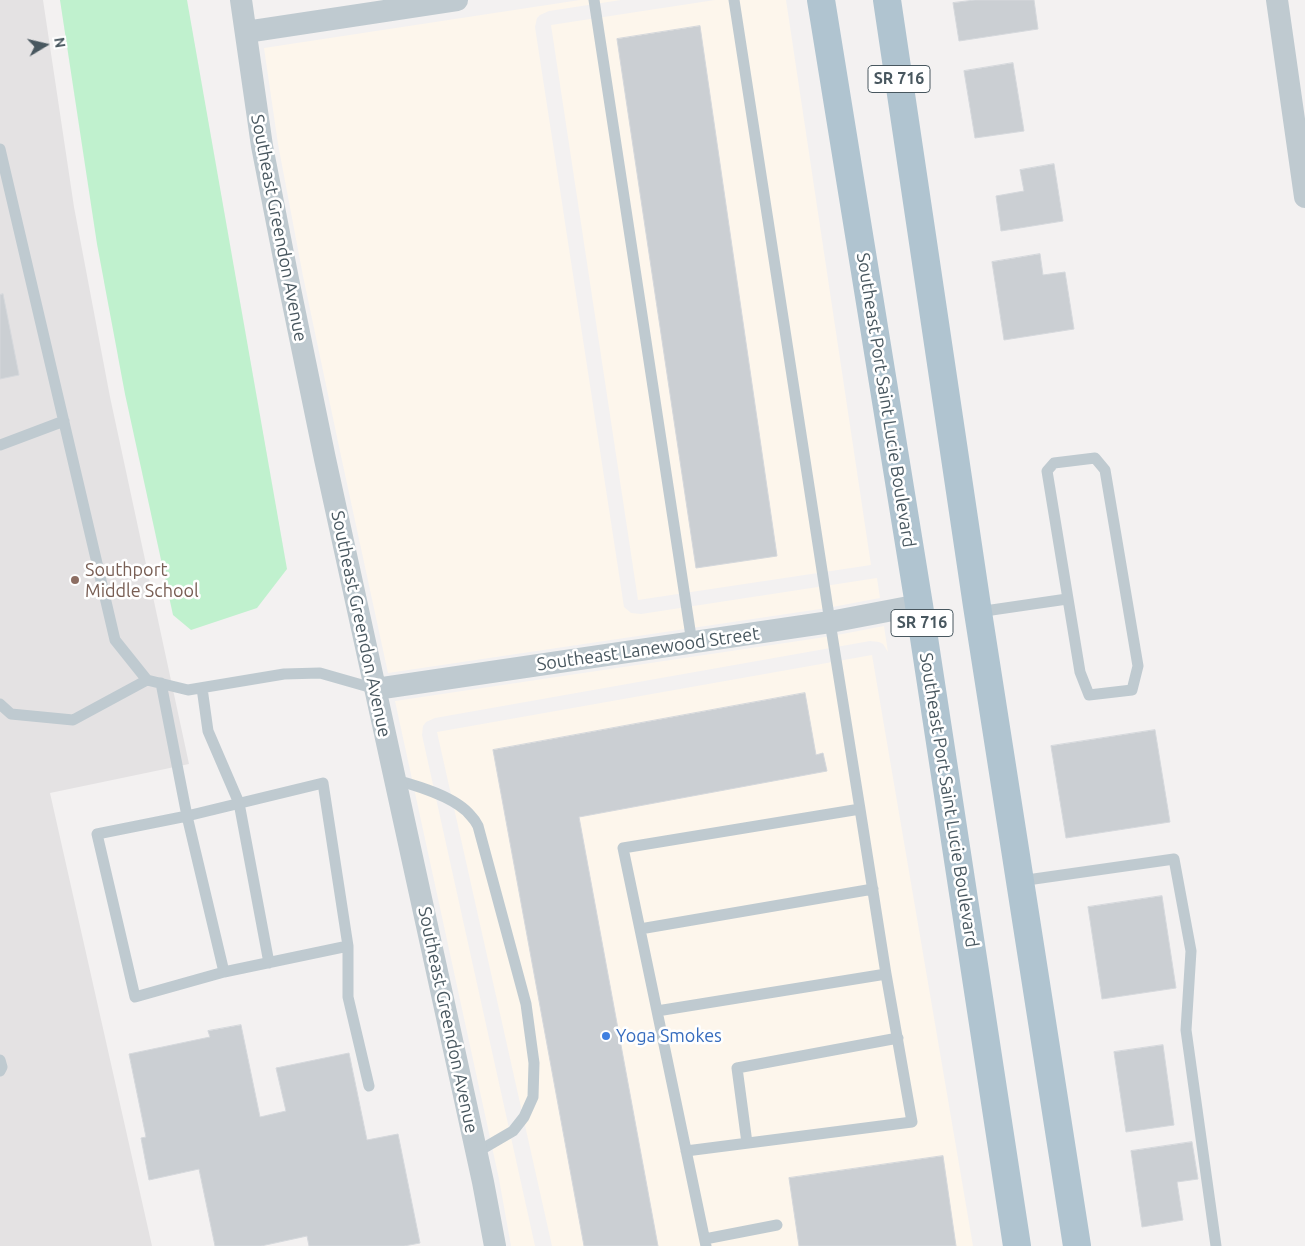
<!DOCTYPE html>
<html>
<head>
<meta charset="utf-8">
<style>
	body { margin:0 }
	#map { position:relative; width:1305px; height:1246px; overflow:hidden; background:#f3f1f1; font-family:Ubuntu,sans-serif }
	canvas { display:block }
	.north { position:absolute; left:20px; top:20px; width:50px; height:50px; -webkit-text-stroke:4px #fff; paint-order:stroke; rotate:81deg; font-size:14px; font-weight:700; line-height:20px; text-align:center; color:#48575f }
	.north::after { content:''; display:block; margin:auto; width:18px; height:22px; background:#48575f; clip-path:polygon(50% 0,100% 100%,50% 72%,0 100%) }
</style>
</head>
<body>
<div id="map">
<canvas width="1305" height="1246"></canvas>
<div class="north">N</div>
</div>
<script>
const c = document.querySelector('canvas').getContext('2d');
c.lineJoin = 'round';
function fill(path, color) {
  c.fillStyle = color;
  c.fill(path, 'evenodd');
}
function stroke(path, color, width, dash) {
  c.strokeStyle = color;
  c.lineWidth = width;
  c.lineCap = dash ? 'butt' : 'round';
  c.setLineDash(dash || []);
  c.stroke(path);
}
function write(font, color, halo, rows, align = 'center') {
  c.font = font + ' Ubuntu,sans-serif';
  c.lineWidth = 5;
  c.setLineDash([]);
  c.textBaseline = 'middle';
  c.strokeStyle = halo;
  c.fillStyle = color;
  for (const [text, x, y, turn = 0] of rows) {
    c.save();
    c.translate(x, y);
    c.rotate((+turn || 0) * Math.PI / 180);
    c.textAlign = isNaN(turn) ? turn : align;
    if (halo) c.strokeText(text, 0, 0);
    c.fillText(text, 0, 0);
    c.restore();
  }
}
fill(new Path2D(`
	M580,0H621L549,11L540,15L537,18L535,27L624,607L631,613L641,614L877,578L880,598L827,608L388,673L341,456L303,276L278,144L264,48Z
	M715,0H786L871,565L638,600L551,25Z
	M884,626L888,652L883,644L879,642L870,641L435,718L426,722L423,726L422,735L535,1246H511L499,1179L395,701L832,636Z
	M872,655L973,1246H552L437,732Z`), '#fdf6ec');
fill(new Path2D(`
	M0,0H43L74,207L110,397L189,764L50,793L152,1246H0Z`), '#e4e2e3');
fill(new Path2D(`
	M60,0H187L287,569L257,608L191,630L173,615L125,394L97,244Z`), '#c0f1ce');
const building = new Path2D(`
	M975,0H1034L1038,29L959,41L953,3Z
	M700,26L777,556L696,568L617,39Z
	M1013,63L1024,131L975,138L964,71Z
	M1054,164L1063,221L1001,231L996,196L1024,191L1020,170Z
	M1040,254L1043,275L1065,272L1074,329L1004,340L992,262Z
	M3,294L19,375L0,379V295Z
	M805,693L816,755L823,753L827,771L579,817L658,1246H584L493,750Z
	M1155,730L1170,822L1066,838L1051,746Z
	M1162,896L1176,988L1102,999L1088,907Z
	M241,1025L260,1117L286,1111L276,1068L349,1053L367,1140L398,1134L420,1243L404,1246H309L307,1236L261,1246H215L199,1169L149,1180L141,1138L146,1137L129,1054L210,1037L208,1031Z
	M1163,1045L1174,1125L1126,1132L1114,1052Z
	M1192,1142L1198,1179L1177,1182L1183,1220L1142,1227L1131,1151Z
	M943,1156L956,1246H799L789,1178Z`);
fill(building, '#cbcfd3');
stroke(building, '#d5d8dc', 1);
stroke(new Path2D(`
	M594,0L692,643
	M0,149L115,640L147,680L188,690L284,674L320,673L376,689
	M0,445L64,421
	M1095,458L1105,470L1138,666L1132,690L1089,695L1080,672L1047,471L1054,463Z
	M978,612L1067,599
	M161,683L187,816L97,834L135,997L224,972L187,816L323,783L348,946L224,972
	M202,688L208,731L239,803L269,963
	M0,704L11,714L73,720L147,680
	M396,780C418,786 456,797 471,816C474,819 476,822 478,826L526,1004L534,1063L533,1097L524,1117L513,1131L477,1152
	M1020,881L1174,859L1191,951L1186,1030L1216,1246
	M640,929L873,889
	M348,946V997L369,1086
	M657,1011L886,974L860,809
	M0,1060L2,1067L0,1071
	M747,1143L737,1068L898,1038
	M686,1151L912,1122L886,974
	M705,1239L777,1225
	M706,1246L623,848L860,809L830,622L734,0`), '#bfcad0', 11);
stroke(new Path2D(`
	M241,0L262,146L288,279L325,459L483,1182L495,1246
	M1277,0L1305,197
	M246,32L457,0
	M376,689L830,622L919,605`), '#bfcad0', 22);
stroke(new Path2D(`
	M821,0L919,605L1017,1246
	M887,0L977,606L1077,1246`), '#b0c4d0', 28);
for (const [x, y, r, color] of [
	[75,580,5,"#8d6e63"],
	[606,1036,5,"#3f7fe0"]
]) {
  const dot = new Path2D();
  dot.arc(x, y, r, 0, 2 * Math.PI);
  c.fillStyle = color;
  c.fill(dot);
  stroke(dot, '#fff', 2);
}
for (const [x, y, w] of [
	[899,79,62],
	[922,623,62]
]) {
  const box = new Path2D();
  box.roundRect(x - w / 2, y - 13.5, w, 27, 4);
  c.fillStyle = '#fff';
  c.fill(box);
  stroke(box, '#48575f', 1);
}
write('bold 16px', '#48575f', null, [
	["SR 716",899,79],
	["SR 716",922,623]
]);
write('18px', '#48575f', '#fff', [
	["Southeast Greendon Avenue",279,228,79],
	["Southeast Port Saint Lucie Boulevard",886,400,81],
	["Southeast Greendon Avenue",361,624,78],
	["Southeast Lanewood Street",648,649,-8],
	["Southeast Port Saint Lucie Boulevard",949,800,81],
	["Southeast Greendon Avenue",448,1020,78]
]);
write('18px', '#785e54', '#fff', [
	["Southport",85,570],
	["Middle School",85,591]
], 'left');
write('18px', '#366cbe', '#fff', [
	["Yoga Smokes",616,1036]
], 'left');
</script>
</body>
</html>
